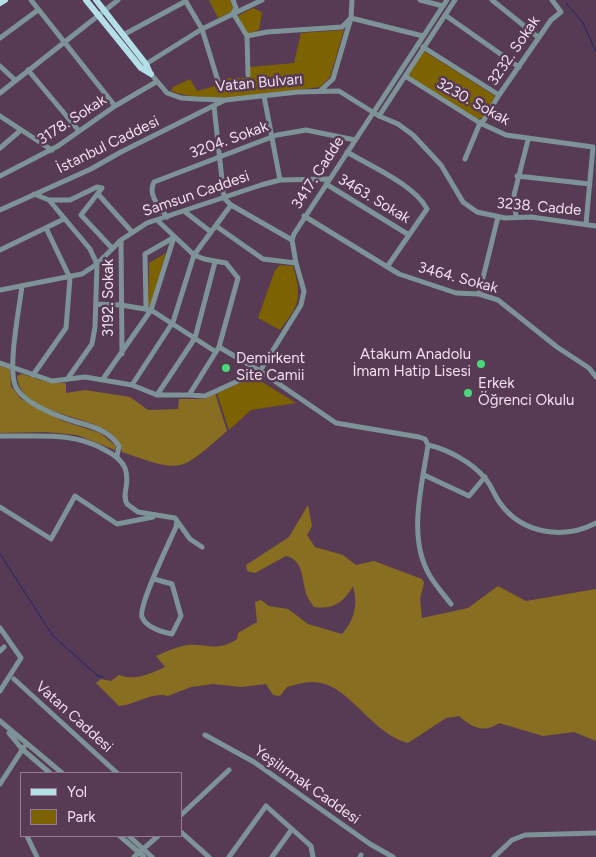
<!DOCTYPE html>
<html>
<head>
<meta charset="utf-8">
<style>
	body { margin:0 }
	#map { position:relative; width:596px; height:857px; overflow:hidden; background:#573a53; font-family:Figtree,sans-serif }
	canvas { display:block }
	.legend { position:absolute; left:20px; top:772px; width:162px; height:65px; box-sizing:border-box; background:#573a53; border:1px solid #957c91; margin:0; padding:6px 9px; list-style:none; font-size:15px; color:#f1dfee }
	.legend li { display:flex; align-items:center; gap:10px; height:25px }
	.legend b { width:25px; border:1px solid #957c91 }
</style>
</head>
<body>
<div id="map">
<canvas width="596" height="857"></canvas>
<ul class="legend">
<li><b style="height:6px;background:#b3e0e8"></b>Yol</li>
<li><b style="height:14px;background:#7c6200"></b>Park</li>
</ul>
</div>
<script>
const c = document.querySelector('canvas').getContext('2d');
c.lineJoin = 'round';
function fill(path, color) {
  c.fillStyle = color;
  c.fill(path, 'evenodd');
}
function stroke(path, color, width, dash) {
  c.strokeStyle = color;
  c.lineWidth = width;
  c.lineCap = dash ? 'butt' : 'round';
  c.setLineDash(dash || []);
  c.stroke(path);
}
function write(font, color, halo, rows, align = 'center') {
  c.font = font + ' Figtree,sans-serif';
  c.lineWidth = 5;
  c.setLineDash([]);
  c.textBaseline = 'middle';
  c.strokeStyle = halo;
  c.fillStyle = color;
  for (const [text, x, y, turn = 0] of rows) {
    c.save();
    c.translate(x, y);
    c.rotate((+turn || 0) * Math.PI / 180);
    c.textAlign = isNaN(turn) ? turn : align;
    if (halo) c.strokeText(text, 0, 0);
    c.fillText(text, 0, 0);
    c.restore();
  }
}
fill(new Path2D(`
	M209,0H230L233,8L231,12L218,18Z
	M253,8L262,12L259,30L247,34L238,16Z
	M344,30L330,77L320,87C276,92 212,106 171,91L173,87L190,79L197,91L219,85L224,78H250V67L294,63L301,33Z
	M424,51L495,96L483,118L478,119L408,76Z
	M166,253L150,307L148,306L149,263Z
	M280,265L293,266C302,298 300,304 280,330L258,318L275,270Z
	M254,377L296,403L251,410L229,430L217,393Z`), '#7c6200');
fill(new Path2D(`
	M0,366L10,369L11,386L21,399L63,421L100,433L116,446L115,450L77,435L46,432L0,433Z
	M22,374L50,383H66V393L85,390L130,397L148,410L178,409L179,399H205L215,393L227,431C179,473 183,473 122,452C118,410 20,424 17,376Z
	M308,505L312,526L307,535L315,547L343,555L356,565L374,561L422,579L424,583L420,599L422,618L468,608L498,586L526,601L596,589V741L574,732L543,736L499,723C484,734 471,727 459,716L446,718L408,743C374,735 351,689 321,683C310,680 297,684 287,687L280,696L273,695L266,684L241,687L213,684L191,687L168,696C154,691 134,705 119,706L96,683L101,679L111,681L119,675C135,681 150,674 165,667L156,656C165,652 174,648 183,646C203,641 215,654 237,639L238,633L257,622L255,602L261,600L269,606L288,609L308,624L342,634C355,619 358,605 353,586C344,602 333,610 314,607C311,602 307,598 306,593C302,580 303,559 286,556L255,573L247,571L246,565L289,537Z`), '#886e20');
stroke(new Path2D(`
	M566,3L583,23L596,52
	M0,554L53,636L98,676L103,677`), '#1b266e', 1);
stroke(new Path2D(`
	M31,0L115,106
	M185,0L202,29L218,81
	M233,0L236,8L233,13L247,36L248,75
	M420,0L443,6
	M492,0L538,37
	M445,15L519,67
	M123,35L186,1
	M247,36L267,32L342,27L351,18L423,36
	M0,38L38,10
	M423,47L499,95
	M146,64L202,29L262,0
	M0,66L15,80
	M28,70L79,131
	M151,74L167,93L181,98L197,99L225,100L298,92L339,91L379,116L398,124L413,135L441,165L463,202L477,212L505,218L531,217L596,226
	M405,76L480,123L506,135L593,147L586,224
	M321,90L333,79L351,18L352,0
	M0,93L118,0
	M264,96L280,180
	M214,106L224,198L231,205L292,240
	M0,116L52,150
	M379,116L455,0
	M0,148L21,130
	M347,152C370,166 415,185 427,209L387,267
	M465,159L480,123L484,120L499,95L551,20L561,12L552,0
	M0,176L58,146L115,106L156,82
	M517,176L590,184
	M326,184L409,235
	M34,194L49,200L90,249L97,264L95,327L92,344L68,378
	M98,194L132,232
	M49,200H70L97,187L102,188L81,215L112,248
	M0,210L91,169L121,152L225,100
	M184,211L211,232
	M304,216L399,274L456,293L479,294L498,300L557,347L589,368L596,377
	M167,217C160,207 147,195 154,182L277,135L306,130L355,140
	M516,217L514,195L528,140
	M216,226L263,259L296,263
	M121,240L122,354
	M0,250L64,219
	M22,286C19,310 8,365 15,385C22,404 62,418 80,423C95,427 110,432 119,446L117,456
	M0,290L82,274L97,264L121,240L147,223L261,185L280,180L328,179
	M479,294L498,217
	M96,304L121,305L151,310L216,352
	M146,308L145,254L173,238
	M219,347L260,371L336,423L419,437L425,439L428,445C447,449 471,462 484,477C491,484 494,495 500,503C522,534 564,540 596,523
	M0,363L52,381L85,377L132,385L157,395H189L219,347L238,278L226,263L204,259L194,255L157,220
	M33,375L66,328L70,278L46,228
	M103,379L151,310L174,237
	M132,385L173,322L194,255L231,205
	M157,395L195,338L215,262
	M189,395L205,396L260,371L301,305L304,291L296,263L292,240L294,234L447,0
	M0,436C37,437 72,431 105,450C113,454 121,459 125,468C131,483 121,494 127,504L138,512L175,518L190,539L202,547
	M428,445C422,486 407,538 430,576C436,586 444,595 451,604
	M424,475L469,496L485,477
	M0,507L51,539L75,496L117,524L153,517
	M154,579L172,584L181,616L172,634C162,632 146,627 142,617C138,606 170,541 176,527L177,521
	M0,628L21,658L0,691
	M0,651L4,647
	M14,679L117,773
	M0,721L62,773
	M9,733L22,749L50,773
	M205,735L254,762L370,844L393,857
	M0,784L24,747
	M181,815L229,770
	M181,832L209,857
	M27,836L37,857
	M120,836L144,857
	M129,836L152,857
	M134,857L158,836
	M229,857L266,806L311,846L313,857
	M272,857L292,829
	M360,857L361,855
	M494,857L512,840L525,835L596,833`), '#7d9397', 5);
stroke(new Path2D(`
	M86,0L141,68L151,74
	M96,0L146,64L150,73
	M0,3L5,0`), '#b3e0e8', 6);
for (const [x, y, r, color] of [
	[481,364,5,"#4ad778"],
	[226,368,5,"#4ad778"],
	[468,393,5,"#4ad778"]
]) {
  const dot = new Path2D();
  dot.arc(x, y, r, 0, 2 * Math.PI);
  c.fillStyle = color;
  c.fill(dot);
  stroke(dot, '#573a53', 2);
}
write('15px', '#f1dfee', '#573a53', [
	["3232. Sokak",514,51,-56],
	["Vatan Bulvarı",259,83,-5],
	["3230. Sokak",473,102,29],
	["3178. Sokak",72,120,-33],
	["3204. Sokak",229,140,-20],
	["İstanbul Caddesi",108,145,-26],
	["3417. Cadde",318,173,-57],
	["Samsun Caddesi",196,194,-19],
	["3463. Sokak",374,199,31],
	["3238. Cadde",539,207,5],
	["3464. Sokak",458,278,15],
	["3192. Sokak",109,298,-90],
	["Vatan Caddesi",74,717,42],
	["Yeşilırmak Caddesi",307,785,35]
]);
write('15px', '#f1dfee', '#573a53', [
	["Atakum Anadolu",471,355,"right"],
	["İmam Hatip Lisesi",471,372,"right"],
	["Demirkent",236,359],
	["Site Camii",236,376],
	["Erkek",478,384],
	["Öğrenci Okulu",478,401]
], 'left');
</script>
</body>
</html>
